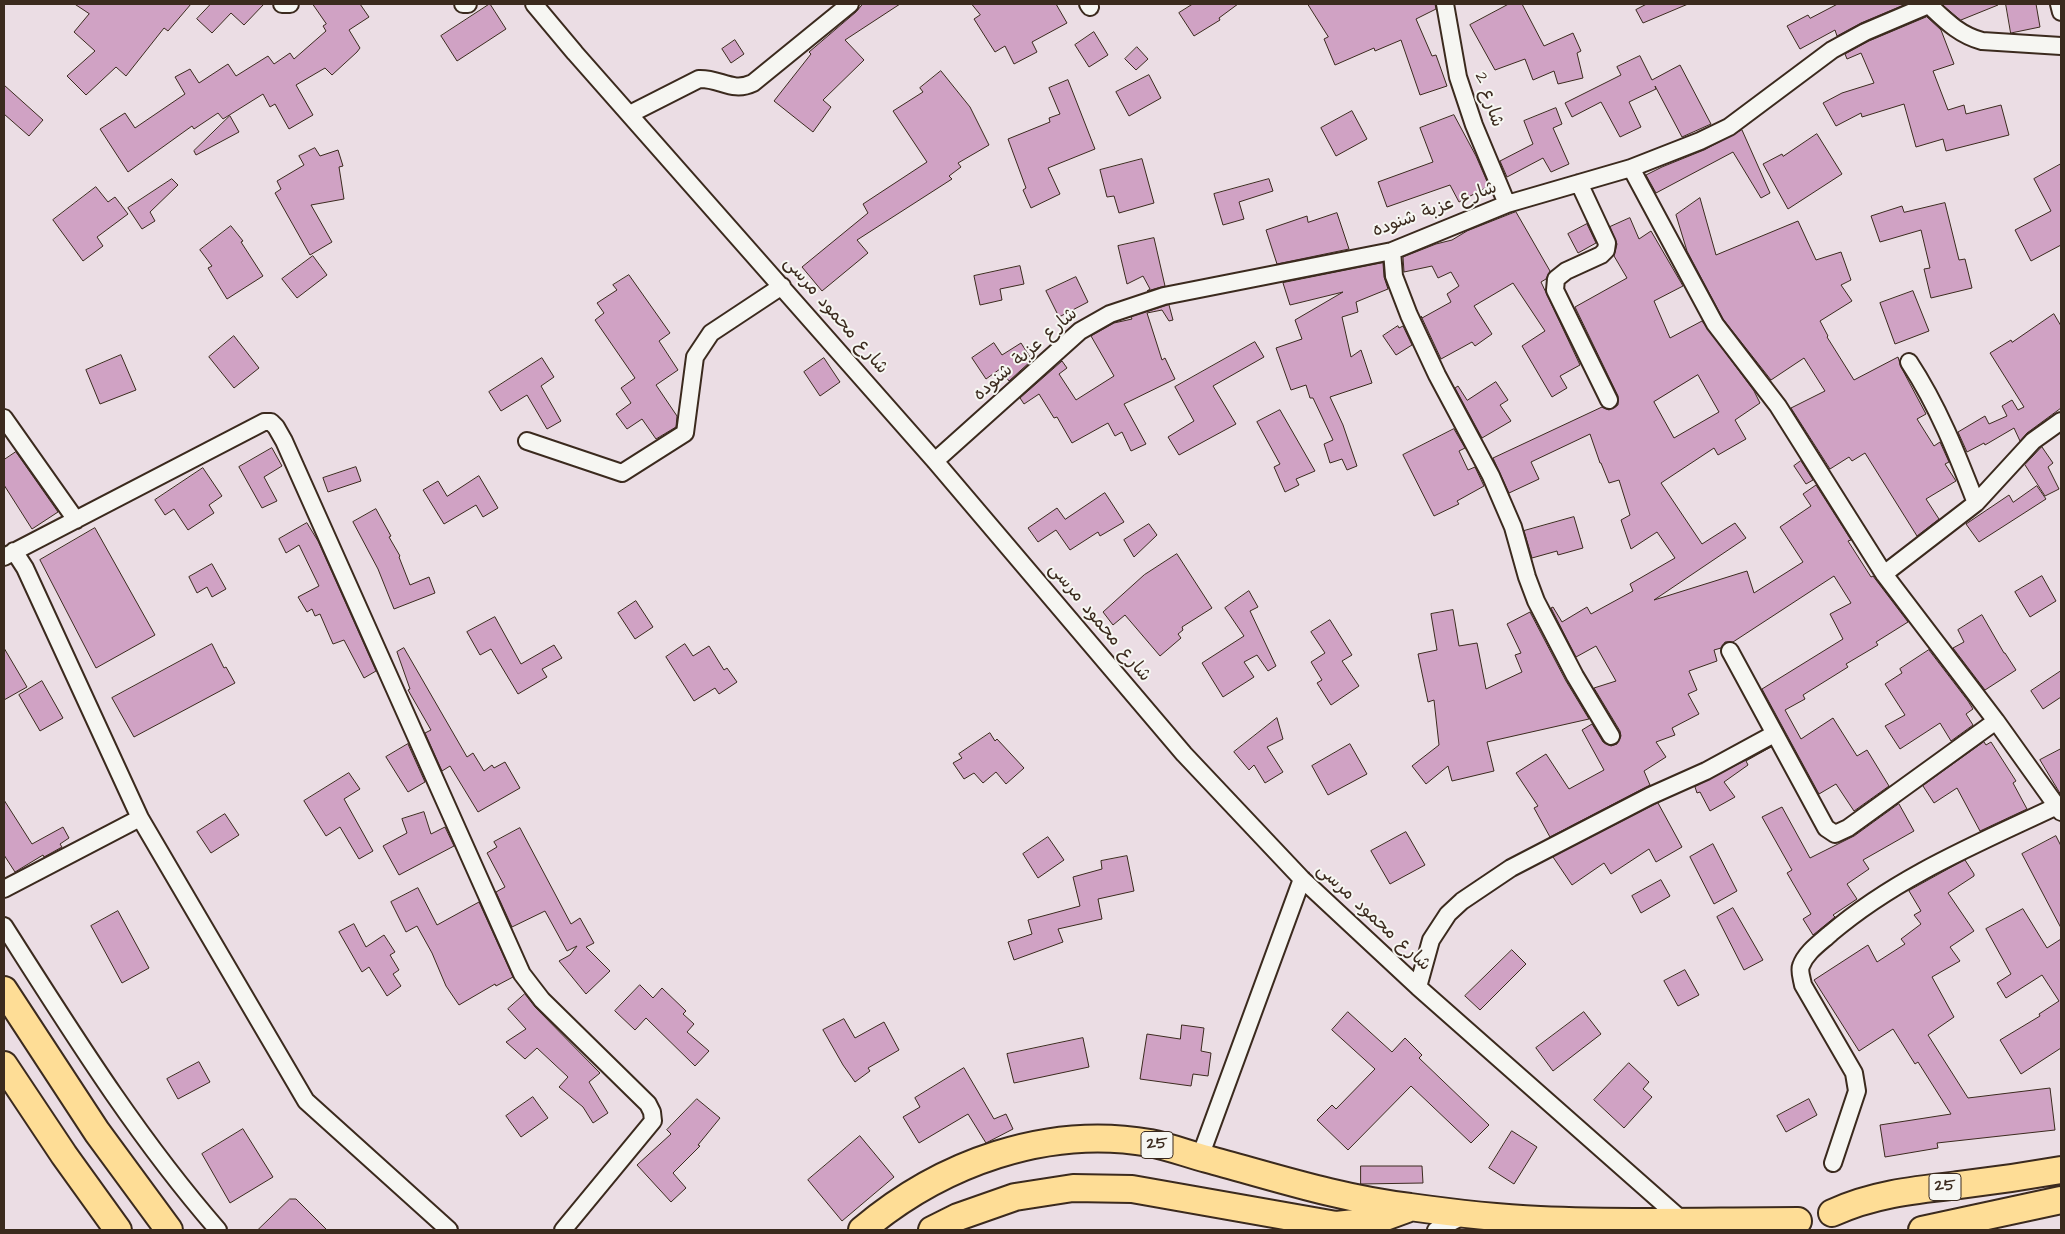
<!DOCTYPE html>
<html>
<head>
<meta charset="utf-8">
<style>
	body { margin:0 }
	#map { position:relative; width:2065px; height:1234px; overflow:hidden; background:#ebdde4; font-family:"Architects Daughter",sans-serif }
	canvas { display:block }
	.frame { position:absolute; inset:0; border:5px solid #3b2a1e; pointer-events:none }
</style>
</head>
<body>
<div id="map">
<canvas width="2065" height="1234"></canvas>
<div class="frame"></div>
</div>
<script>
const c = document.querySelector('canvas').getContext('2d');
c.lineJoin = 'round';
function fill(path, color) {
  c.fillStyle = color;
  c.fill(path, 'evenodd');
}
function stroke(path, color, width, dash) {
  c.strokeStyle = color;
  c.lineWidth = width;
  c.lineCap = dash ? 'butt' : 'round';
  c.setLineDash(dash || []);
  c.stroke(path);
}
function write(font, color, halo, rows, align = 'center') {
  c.font = font + ' "Architects Daughter","Playpen Sans Arabic",sans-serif';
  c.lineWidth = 4;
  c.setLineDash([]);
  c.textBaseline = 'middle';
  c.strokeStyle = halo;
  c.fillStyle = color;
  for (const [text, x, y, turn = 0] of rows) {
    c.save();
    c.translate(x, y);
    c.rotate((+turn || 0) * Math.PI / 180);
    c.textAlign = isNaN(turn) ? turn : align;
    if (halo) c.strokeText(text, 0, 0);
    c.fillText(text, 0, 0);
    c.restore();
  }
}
const building = new Path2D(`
	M75,4H191L168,31L164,28L126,76L116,67L86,95L67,76L95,51L74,32L89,14Z
	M211,4H264L244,25L231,13L212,33L197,19Z
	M313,4H360L369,17L349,30L360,48L357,52L332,75L325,68L296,85L313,115L289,129L275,104L270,107L263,94L223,119L218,113L194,129L192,126L128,172L100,129L125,113L135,128L185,94L175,77L190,69L199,83L228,64L236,76L268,56L274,64L290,53L294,59L326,31L323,26L326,24Z
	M490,4L506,29L457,61L441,36Z
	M863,4H900L845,40L864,60L823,100L831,107L813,132L774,101L811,54L809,52L856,12Z
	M972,4H1056L1067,23L1032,42L1037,52L1014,64L1005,46L995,52L974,19L980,15Z
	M1193,4H1238L1219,18L1220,20L1194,36L1179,13Z
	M1308,4H1435L1436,9L1416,19L1432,56L1436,55L1447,86L1420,95L1401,40L1375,51L1374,48L1335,65L1324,39L1328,37Z
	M1509,4H1522L1544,46L1573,33L1581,51L1577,53L1583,78L1558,84L1554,71L1533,80L1525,59L1495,70L1470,25Z
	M1647,4H1688L1643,23L1636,10Z
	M1838,4H1906L1861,23L1837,36L1835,30L1800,49L1787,26L1808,15L1810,18Z
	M1942,4H1998V5L1961,20Z
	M2006,4H2036L2040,27L2011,33Z
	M1927,17L1941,30L1954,64L1933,71L1948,110L1964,105L1966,114L2001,105L2009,135L1946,151L1943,139L1916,147L1904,104L1862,117L1861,113L1836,126L1823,103L1842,93L1874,83L1861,53L1847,59L1845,54L1869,41Z
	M1094,32L1108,55L1089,67L1075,45Z
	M735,40L744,54L731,63L722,49Z
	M1137,47L1148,59L1136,70L1125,59Z
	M1640,56L1652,80L1680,65L1711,124L1682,137L1655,86L1656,89L1629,102L1641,127L1620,137L1601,102L1572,117L1565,103L1621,75L1617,67Z
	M941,71L970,107L989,145L958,163L961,167L949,176L952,179L857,240L868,253L822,291L802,267L868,213L863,204L927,162L893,111L923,92L920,88Z
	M1149,75L1161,98L1129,116L1116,92Z
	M1068,80L1095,149L1048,168L1060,194L1031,208L1023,190L1026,188L1008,139L1050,122L1049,118L1060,114L1049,88Z
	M4,85L43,120L29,136L4,114Z
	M1556,108L1562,124L1553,128L1569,164L1551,172L1543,158L1507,177L1500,161L1533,144L1524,121Z
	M1352,111L1367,139L1336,156L1321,128Z
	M1454,115L1476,156L1489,186L1459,202L1450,185L1387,207L1378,182L1433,162L1420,128Z
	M230,116L239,132L196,155L194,151Z
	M1742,130L1770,193L1761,198L1733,152L1656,193L1646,175L1662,167L1704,150Z
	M1817,134L1842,174L1788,209L1763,164L1782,154L1783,156Z
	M315,148L320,156L338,150L343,166L339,167L344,199L311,205L332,242L310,255L275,193L281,189L277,181L304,165L299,156Z
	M1142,159L1154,203L1119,213L1114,196L1107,197L1100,170Z
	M2061,164V245L2031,261L2015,230L2051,211L2034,179Z
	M172,179L178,185L150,212L155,221L142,229L128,208Z
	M1269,179L1273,191L1239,202L1244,219L1223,225L1214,194Z
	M96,187L108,202L115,197L128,214L97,237L103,246L83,261L53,220Z
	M1700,198L1716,255L1798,221L1816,260L1841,252L1851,280L1841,285L1852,301L1820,321L1828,336L1827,337L1854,380L1898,357L1901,367L1926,414L1917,419L1934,446L1940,442L1949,462L1945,464L1956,481L1926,499L1939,519L1917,536L1865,453L1852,461L1849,457L1830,469L1791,408L1825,391L1804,358L1771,380L1723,319L1687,251L1676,215Z
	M1945,203L1959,260L1965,259L1972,288L1931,298L1924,269L1930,268L1921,230L1880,242L1871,216L1902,206L1904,212Z
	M1516,212L1550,271L1546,279L1541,282L1580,365L1560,376L1567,388L1552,397L1522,346L1545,331L1513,283L1474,306L1492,334L1475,346L1472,342L1441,359L1421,316L1422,318L1451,302L1447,294L1459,286L1451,272L1438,278L1432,266L1404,272L1403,257L1436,244L1452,240L1467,231Z
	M1337,213L1349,249L1277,264L1266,230L1307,216L1308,222Z
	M1630,218L1639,239L1651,231L1683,286L1654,301L1670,338L1702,321L1754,391L1760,403L1735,420L1746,439L1718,455L1714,448L1661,483L1702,544L1735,523L1746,538L1654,600L1747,571L1754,593L1803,562L1780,527L1811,506L1803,494L1816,485L1851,540L1848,541L1871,577L1873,576L1908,622L1876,642L1878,645L1846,664L1848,667L1803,695L1805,699L1785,710L1801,739L1833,718L1857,756L1867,750L1889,786L1854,811L1836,784L1819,794L1762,689L1843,639L1830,614L1851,603L1834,576L1733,642H1725L1721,648L1714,650L1717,661L1689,671L1697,690L1688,694L1699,714L1672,728L1675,735L1656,742L1666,757L1644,771L1650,785L1550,837L1534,808L1538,806L1516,773L1546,754L1569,789L1604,770L1582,730L1592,724L1603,742L1611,746L1617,744L1621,736L1620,731L1594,688L1616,681L1596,646L1576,657L1551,608L1553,607L1562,622L1587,607L1591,614L1633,591L1630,584L1675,558L1657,532L1631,549L1621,520L1630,515L1619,480L1609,483L1601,463H1600L1590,434L1531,462L1539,479L1509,493L1493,458L1602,407L1609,410L1618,405V396L1575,307L1627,278L1614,256L1617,244L1610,227ZM1698,375L1719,412L1674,438L1654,402Z
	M1587,224L1596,243L1578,253L1568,234Z
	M231,226L243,241L241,242L263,276L227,299L208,268L212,266L200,250Z
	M1154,238L1165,286L1147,291L1150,289L1143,276L1127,284L1118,246Z
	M313,256L327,275L297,298L282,279Z
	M1383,263L1384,277L1388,289L1356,302L1358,312L1342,317L1351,357L1361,350L1372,383L1330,397L1343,425L1357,466L1347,470L1342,459L1330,463L1324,444L1333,440L1313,398H1310L1306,385L1291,390L1276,348L1302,339L1295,320L1343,292L1290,305L1283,283Z
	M1020,266L1024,284L1000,289L1002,300L980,305L974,276Z
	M629,275L670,333L659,341L678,370L656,385L677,416L676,427L656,439L642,419L627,429L616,414L631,403L621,388L635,378L595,320L604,313L597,303L617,290L613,285Z
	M1076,277L1088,302L1059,317L1046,291Z
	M1913,291L1929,331L1895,344L1880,303Z
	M1169,305L1173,320L1169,321L1162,310L1147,313L1162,360L1165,358L1175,379L1124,404L1146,444L1131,451L1122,432L1115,436L1108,423L1072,443L1057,417L1054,418L1039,394L1024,404L1020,398L1062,361L1067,368L1059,374L1076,400L1114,376L1091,336L1114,323L1132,319L1131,317Z
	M2054,314L2061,326V408L2027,433L2020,441L2014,428L1985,445L1984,443L1967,452L1958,432L1985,416L1989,424L2007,416L2002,406L2012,400L2018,410L2024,407L1990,353L2011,340L2012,342Z
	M1398,326L1399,328L1403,326L1412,345L1396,355L1383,336Z
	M234,336L259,368L234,388L209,357Z
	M1255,342L1264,357L1213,386L1236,424L1179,455L1168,437L1194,421L1175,387Z
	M994,343L1002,355L1021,343L1032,360L1009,381L1000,369L986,379L972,358Z
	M121,355L136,390L100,404L86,370Z
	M542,358L554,377L541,386L561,421L547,429L527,395L501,411L489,392Z
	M824,358L840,382L820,396L804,372Z
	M1496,382L1508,400L1500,405L1511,421L1482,438L1455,388L1458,386L1467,400Z
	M1280,410L1315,471L1296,479L1299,485L1285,492L1274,467L1280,464L1257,422Z
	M1454,429L1465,448L1459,451L1468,470L1475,467L1484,486L1457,501L1459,504L1434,516L1403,455Z
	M2042,447L2053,463L2048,467L2059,489L2045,496L2025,465Z
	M272,448L282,466L264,477L277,501L262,508L239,467Z
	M16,452L58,512L32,529L4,485V460Z
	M1801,461L1813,480L1806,484L1794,466Z
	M356,467L361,481L328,492L323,478Z
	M203,468L222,496L209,505L214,513L188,530L174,509L165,515L155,500Z
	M479,476L498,508L483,517L476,505L444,524L423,490L438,481L447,496Z
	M2037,486L2046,499L1979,542L1966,524L2009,495L2013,502Z
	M1105,493L1124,522L1100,536L1098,532L1070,550L1056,530L1038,542L1028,528L1057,508L1065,519Z
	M376,509L391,536L389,537L400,556L399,557L410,585L429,577L435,593L394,609L378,569L353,522Z
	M1574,517L1583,548L1558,555L1557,551L1532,558L1524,531Z
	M307,523L318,541L376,671L364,678L344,640L333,644L320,614L315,616L312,609L307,612L298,597L319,586L299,545L286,553L279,539Z
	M1149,524L1157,535L1134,557L1124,540Z
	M95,528L155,635L96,668L40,560Z
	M1177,554L1212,608L1182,627L1183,630L1178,634L1181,638L1160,656L1125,615L1113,625L1103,612L1144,575Z
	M212,564L226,589L212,597L207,587L197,593L189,577Z
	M2042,576L2056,601L2030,617L2015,592Z
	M1249,591L1258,607L1250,611L1276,666L1268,671L1257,655L1244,662L1254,677L1223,697L1202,663L1244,636L1225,608Z
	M636,601L653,627L635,639L618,613Z
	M1453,610L1459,646L1477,643L1486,689L1522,672L1515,655L1521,653L1507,624L1530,612L1566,681L1589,719L1487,742L1494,771L1452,781L1448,766L1426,784L1412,766L1439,745L1434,700L1428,702L1418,654L1437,650L1431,614Z
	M1982,615L2004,653H2005L2016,670L1985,690L1953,648L1964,642L1958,630Z
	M495,617L521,664L554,645L562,658L542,669L547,677L518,694L491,649L480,655L467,632Z
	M1330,620L1352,655L1342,661L1359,686L1331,705L1317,683L1322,680L1311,662L1325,653L1311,632Z
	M212,644L224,668L226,667L235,683L134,737L112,698Z
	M685,644L693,656L709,646L724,670L727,668L737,682L719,694L715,688L694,701L666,657Z
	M4,648L27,687L4,700Z
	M404,648L467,757L473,753L484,771L492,765L494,768L505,762L520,788L478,812L450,766L442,771L425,733L431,730L408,690L410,689L397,652Z
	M1929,650L1968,701L1973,709L1966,714L1973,725L1951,741L1940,723L1900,749L1885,726L1905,715L1885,684L1902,673L1900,669Z
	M2061,671V697L2043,709L2031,691Z
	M42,681L63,718L40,731L19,695Z
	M1277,718L1283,739L1267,747L1283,772L1265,783L1254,765L1249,770L1234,752Z
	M990,733L995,741L997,739L1024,768L1006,784L996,772L983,783L974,773L964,779L953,763L962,758L959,754Z
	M1984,742L1986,745L1991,742L2016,781L2013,783L2027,809L1980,831L1957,788L1934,803L1923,786Z
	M408,744L425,782L408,792L386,757Z
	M1350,744L1367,774L1328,795L1312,766Z
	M1771,747L1746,761L1748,765L1724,782L1735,797L1710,811L1700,792L1697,793L1695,787Z
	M2061,749V795L2040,760Z
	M349,773L360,789L344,799L373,851L359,859L340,827L326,836L304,801Z
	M4,800L32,844L63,827L69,838L60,844L62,847L44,857L43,855L15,872L4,855Z
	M1658,803L1682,847L1656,862L1649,849L1611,874L1604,863L1572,885L1553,857Z
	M1899,804L1914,831L1863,860L1869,869L1847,884L1857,899L1833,915L1835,917L1813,935L1803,919L1811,914L1787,873L1792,870L1762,817L1782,807L1810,858L1854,836Z
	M424,812L431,834L445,827L454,846L399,875L383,846L407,833L402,819Z
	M225,814L239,835L211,853L197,832Z
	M520,828L571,924L580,918L594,943L586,947L610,971L586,994L559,961L570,955L577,946L567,951L545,911L512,927L496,892L505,887L487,853L497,847L494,842Z
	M1406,832L1425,865L1390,884L1371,851Z
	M2056,836L2061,846V928L2022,854Z
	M1048,837L1064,860L1038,878L1023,854Z
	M1713,844L1737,891L1714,904L1690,857Z
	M1127,856L1134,891L1098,899L1102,919L1058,929L1063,942L1014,960L1008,942L1032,934L1028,920L1080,906L1073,877L1102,869L1101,861Z
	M1965,860L1974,874V876L1948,893L1974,931L1950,947L1960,961L1932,977L1954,1017L1928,1035L1968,1098L2050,1088L2055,1130L1937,1143L1938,1148L1885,1157L1880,1125L1951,1114L1918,1062L1915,1064L1893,1029L1859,1051L1814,980L1868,945L1877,962L1905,944L1901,939L1921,924L1914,915L1921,911L1909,891Z
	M1661,880L1670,896L1641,913L1632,896Z
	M418,888L437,925L479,902L513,977L496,986L495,984L459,1005L446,986L432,953L417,926L406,932L391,902Z
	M1733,908L1763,960L1744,970L1717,917Z
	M2023,909L2047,948L2061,939V1048L2021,1074L2000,1040L2040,1016L2039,1014L2059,1001L2042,975L2006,998L1997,983L2011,974L1986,929Z
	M118,911L149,968L122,983L91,926Z
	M354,924L366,947L384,935L395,952L390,955L399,970L393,974L401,986L387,996L369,967L362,972L339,932Z
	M1512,950L1526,964L1480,1010L1465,996Z
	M1685,970L1699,995L1678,1006L1664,981Z
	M640,985L653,998L662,988L686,1011L683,1014L694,1024L687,1032L709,1051L695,1066L646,1018L635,1030L615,1011Z
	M525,994L535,1007L600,1073L589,1082L608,1113L593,1123L583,1107L559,1087L568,1077L537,1048L525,1059L506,1042L526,1029L508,1009Z
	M1348,1012L1392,1052L1405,1038L1422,1055L1419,1058L1489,1125L1471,1143L1411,1086L1348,1150L1317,1120L1332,1105L1336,1109L1375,1069L1332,1030Z
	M1584,1012L1601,1034L1553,1071L1536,1048Z
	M844,1019L855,1038L884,1022L899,1050L868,1068L870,1071L855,1082L843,1065L823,1030Z
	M1182,1025L1204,1028L1201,1051L1211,1053L1208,1076L1193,1074L1191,1086L1140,1079L1147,1034L1180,1039Z
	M1083,1038L1089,1067L1014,1083L1007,1054Z
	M199,1062L210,1082L178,1099L167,1079Z
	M1629,1063L1649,1082L1643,1089L1652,1097L1624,1128L1594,1100Z
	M964,1068L994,1119L1006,1114L1013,1129L986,1143L968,1114L919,1143L903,1117L920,1107L915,1098Z
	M533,1097L548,1118L521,1137L506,1116Z
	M697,1099L720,1118L698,1145L700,1146L673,1173L686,1188L671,1202L637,1165L671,1134L667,1130Z
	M1809,1099L1817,1115L1786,1132L1777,1116Z
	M243,1129L273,1177L230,1203L202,1154Z
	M1512,1131L1537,1147L1514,1184L1489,1168Z
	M860,1136L894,1177L842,1221L808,1180Z
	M1361,1166H1422L1423,1183L1361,1184Z
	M290,1199H296L327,1230H258Z`);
fill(building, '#d0a2c4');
stroke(building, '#3b2a1e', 1);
const street = new Path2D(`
	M282,4H290
	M463,4H468
	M534,4L575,53L935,461L1184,754L1302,879L1418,987L1683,1221
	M1088,4L1090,7
	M1445,4L1458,77L1474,125L1507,204
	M2059,4L2061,12
	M1929,5C1945,20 1959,35 1982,41L2061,46
	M630,114L699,79C720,78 732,93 753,83L850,4
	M1631,168L1715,324L1778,406L1884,574L1996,721L2061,812
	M1579,183L1607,243L1606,250L1601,255L1566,271L1556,279L1555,290L1609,400
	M1392,251L1394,276L1409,315L1437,375L1491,476L1513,527L1527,577L1536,601L1575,676L1611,736
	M1909,362C1938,406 1957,454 1976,503
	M4,418L76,520
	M527,441L622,473L685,433L695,357L711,333L782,286
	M935,461L1080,331L1110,314L1164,296L1392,251L1507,204L1631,168L1700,141L1729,127L1832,50L1865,32L1931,4
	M14,551L25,568L140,818L306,1101L449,1230
	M4,557L264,422H271L276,427L284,441L522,974L542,1000L648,1104L652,1112L653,1121L563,1230
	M1884,574L1976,503L2033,441L2061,421
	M1730,651L1826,828L1835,834L1848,828L1996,721
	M4,889L140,818
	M4,926C71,1031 136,1136 218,1230
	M1418,987L1431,940L1448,914L1462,901L1511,868L1650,796L1706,771L1774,734
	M1200,1157L1302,879
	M1833,1163L1857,1091L1854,1073L1803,985C1802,979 1799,971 1801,966C1806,952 1820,943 1831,933C1898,876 1979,843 2057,806
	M1436,1230L1465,1215`);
const primary = new Path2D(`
	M4,990L97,1132L169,1230
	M4,1065L64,1155L118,1230
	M1832,1213C1873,1194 1914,1190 1959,1185C1993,1181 2027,1176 2061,1170
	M862,1230C941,1163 1047,1125 1150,1143C1170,1147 1188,1154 1207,1159C1274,1177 1341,1199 1410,1207C1453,1213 1497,1218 1540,1220C1625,1224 1713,1221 1798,1221
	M932,1230L958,1217L1015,1197L1073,1188L1132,1189L1336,1225L1374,1221L1407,1209
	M1922,1230L2061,1200`);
stroke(street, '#3b2a1e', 20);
stroke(primary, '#3b2a1e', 30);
stroke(street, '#f6f6f2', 16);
stroke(primary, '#fedd96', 26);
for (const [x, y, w] of [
	[1157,1145,32],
	[1945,1187,32]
]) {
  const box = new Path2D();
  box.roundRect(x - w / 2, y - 13.5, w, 27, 4);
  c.fillStyle = '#f6f6f2';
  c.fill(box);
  stroke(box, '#3b2a1e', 1);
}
write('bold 16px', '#3b2a1e', null, [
	["25",1157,1145],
	["25",1945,1187]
]);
write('18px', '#3b2a1e', '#f6f6f2', [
	["شارع 2",1488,100,71],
	["شارع عزبة شنوده",1435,210,-20],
	["شارع محمود مرسى",835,316,49],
	["شارع عزبة شنوده",1026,355,-41],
	["شارع محمود مرسى",1099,623,50],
	["شارع محمود مرسى",1373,918,43]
]);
</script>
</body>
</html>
